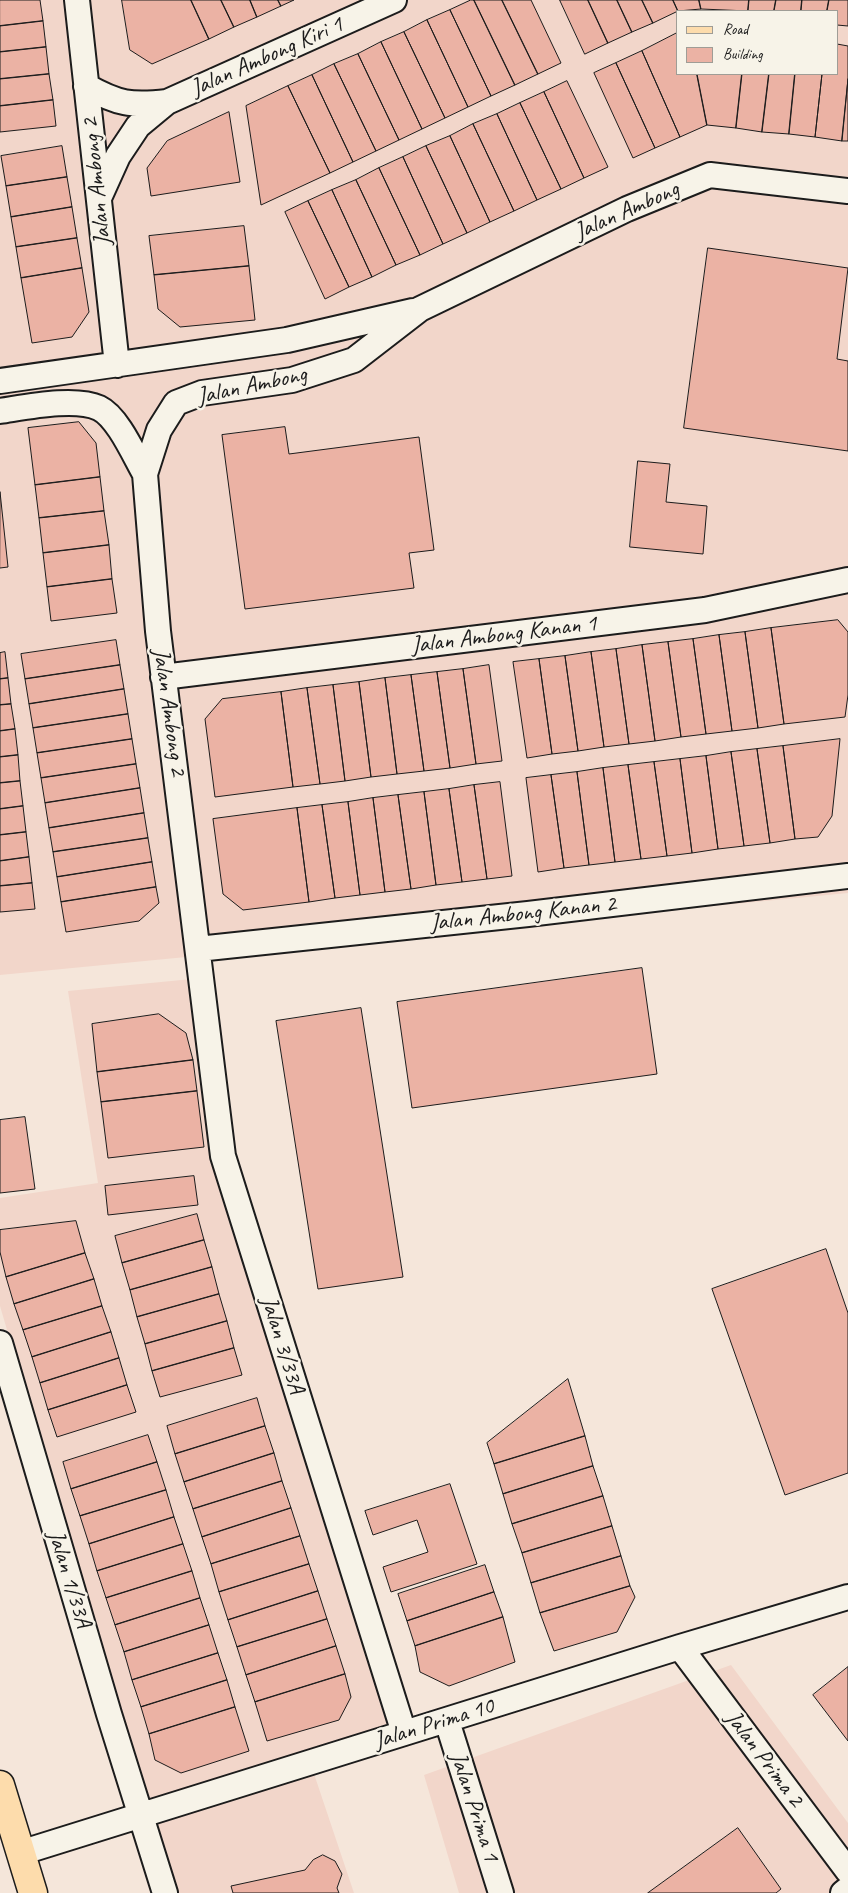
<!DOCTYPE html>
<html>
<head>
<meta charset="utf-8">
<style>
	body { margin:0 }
	#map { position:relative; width:848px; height:1893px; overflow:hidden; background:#f5e6da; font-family:Caveat,sans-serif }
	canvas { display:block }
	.legend { position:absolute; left:676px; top:10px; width:162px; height:65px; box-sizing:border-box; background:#f7f3e8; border:1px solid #9f9d96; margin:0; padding:6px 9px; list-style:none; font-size:15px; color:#1c1c1c }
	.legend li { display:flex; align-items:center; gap:10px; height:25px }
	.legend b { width:25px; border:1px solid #9f9d96 }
</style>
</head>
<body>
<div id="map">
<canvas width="848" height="1893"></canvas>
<ul class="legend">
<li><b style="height:6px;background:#fddcac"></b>Road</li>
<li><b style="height:14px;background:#ebb2a4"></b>Building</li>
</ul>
</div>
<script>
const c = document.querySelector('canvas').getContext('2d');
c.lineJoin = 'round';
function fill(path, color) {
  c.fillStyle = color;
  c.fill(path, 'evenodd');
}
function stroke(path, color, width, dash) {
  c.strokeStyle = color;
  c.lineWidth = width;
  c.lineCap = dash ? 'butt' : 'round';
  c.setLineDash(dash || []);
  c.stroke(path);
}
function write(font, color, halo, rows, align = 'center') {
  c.font = font + ' Caveat,sans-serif';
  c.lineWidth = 5;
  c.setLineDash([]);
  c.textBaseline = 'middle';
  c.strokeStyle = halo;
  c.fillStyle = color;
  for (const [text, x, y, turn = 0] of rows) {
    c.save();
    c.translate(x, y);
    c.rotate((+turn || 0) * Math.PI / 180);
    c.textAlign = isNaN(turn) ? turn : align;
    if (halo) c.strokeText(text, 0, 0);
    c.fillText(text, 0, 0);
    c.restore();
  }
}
fill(new Path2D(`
	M0,0H848V893L0,975ZM677,11H837V74H677Z
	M192,979L213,1157L391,1726L307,1753L354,1893H176L144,1796L0,1306V1198L98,1183L68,991Z
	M731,1665L848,1823V1893H459L424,1775Z`), '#f2d6ca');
const building = new Path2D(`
	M0,0H40L43,21L0,26Z
	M122,0H191L209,39L152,64L130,50Z
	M191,0H221L234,27L209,39Z
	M221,0H250L257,17L234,27Z
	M250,0H278L281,6L257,17Z
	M278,0H294L281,6Z
	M471,0H474L515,85L491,96L450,10Z
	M474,0H502L538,74L515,85Z
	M502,0H531L561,63L538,74Z
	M560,0H588L608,43L585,54Z
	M588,0H617L632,32L608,43Z
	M617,0H642L653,23L632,32Z
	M642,0H673L678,11L653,23Z
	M673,0H699L701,9L678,11Z
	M699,0H749L748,11L701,9Z
	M749,0H776L774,11H748Z
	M776,0H802L801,11H774Z
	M802,0H829L827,11H801Z
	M829,0H848V26L837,25V11H827Z
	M450,10L491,96L468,107L427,20Z
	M427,20L468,107L445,118L404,32Z
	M43,21L46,47L0,52V26Z
	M404,32L445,118L422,129L381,42Z
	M677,33V74H697L707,125L680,137L642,51Z
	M381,42L422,129L399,140L358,54Z
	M837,44L848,46V79L842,141L815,137L822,74H837Z
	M46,47L49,74L0,79V52Z
	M642,51L680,137L655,148L616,63Z
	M358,54L399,140L376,151L334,64Z
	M616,63L655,148L633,158L594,73Z
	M334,64L376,151L353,162L312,75Z
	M49,74L53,100L0,106V79Z
	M697,74H742L736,128L707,125Z
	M742,74H769L762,132L736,128Z
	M769,74H795L789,134L762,132Z
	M795,74H822L815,137L789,134Z
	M312,75L353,162L330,173L288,86Z
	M848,79V141H842Z
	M567,81L608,167L584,178L544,92Z
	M288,86L330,173L261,205L246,106Z
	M544,92L584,178L561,189L520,103Z
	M53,100L56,126L0,132V106Z
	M520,103L561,189L537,200L497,114Z
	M229,112L240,182L151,196L147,168L167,141Z
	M497,114L537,200L514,211L473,124Z
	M473,124L514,211L490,222L450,136Z
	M450,136L490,222L467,233L426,146Z
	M62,146L67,177L6,186L1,156Z
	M426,146L467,233L443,244L403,157Z
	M403,157L443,244L420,255L379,168Z
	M379,168L420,255L396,265L356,180Z
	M67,177L72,207L11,217L6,186Z
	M356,180L396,265L372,277L332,190Z
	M332,190L372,277L349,287L308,201Z
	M308,201L349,287L325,299L285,212Z
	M72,207L77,238L16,247L11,217Z
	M244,226L249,266L154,275L149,236Z
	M77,238L82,268L21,278L16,247Z
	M708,248L848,268L837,359L848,361V451L684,428Z
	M249,266L255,320L180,327L158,309L154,275Z
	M82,268L89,312L72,337L32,343L21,278Z
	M79,422L96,443L100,477L35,485L28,428Z
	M285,427L289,454L419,437L434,550L409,553L414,588L245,609L222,435Z
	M638,461L670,464L666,502L707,506L703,554L630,547Z
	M100,477L104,511L39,518L35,485Z
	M0,492L8,567L0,568Z
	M104,511L109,545L43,553L39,518Z
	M109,545L112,579L47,587L43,553Z
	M112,579L117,613L51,621L47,587Z
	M838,620L848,632V695L845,717L784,724L771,628Z
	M771,628L784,724L758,728L745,632Z
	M745,632L758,728L732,731L719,635Z
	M719,635L732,731L706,734L693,639Z
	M693,639L706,734L681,737L668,642Z
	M116,640L120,665L25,679L21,654Z
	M668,642L681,737L655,741L642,645Z
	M642,645L655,741L629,744L616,649Z
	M616,649L629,744L604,747L591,652Z
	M5,652L8,678L0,679V653Z
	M591,652L604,747L578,751L565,656Z
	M565,656L578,751L552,754L539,659Z
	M539,659L552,754L527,758L513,662Z
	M120,665L124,689L29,704L25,679Z
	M489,665L502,761L476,764L463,669Z
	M463,669L476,764L450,768L437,672Z
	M437,672L450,768L424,771L411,675Z
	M411,675L424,771L397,774L385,678Z
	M8,678L11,704L0,705V679Z
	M385,678L397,774L371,777L359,682Z
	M359,682L371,777L345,781L333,685Z
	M333,685L345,781L320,784L307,688Z
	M307,688L320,784L293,787L281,692Z
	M124,689L128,714L33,728L29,704Z
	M281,692L293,787L215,797L205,719L222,699Z
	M11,704L15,729L0,731V705Z
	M128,714L132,739L37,753L33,728Z
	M15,729L18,755L0,757V731Z
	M132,739L136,764L41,778L37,753Z
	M840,739L832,816L818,837L795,839L783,746Z
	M783,746L795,839L770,843L757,749Z
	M757,749L770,843L744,846L731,752Z
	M731,752L744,846L718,849L706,756Z
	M18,755L20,781L0,783V757Z
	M706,756L718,849L692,853L680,759Z
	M680,759L692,853L667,856L654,762Z
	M654,762L667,856L641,859L628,765Z
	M136,764L140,788L45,803L41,778Z
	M628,765L641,859L615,862L603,768Z
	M603,768L615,862L589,865L577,772Z
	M577,772L589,865L564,868L551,775Z
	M551,775L564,868L538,872L526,778Z
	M20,781L23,806L0,809V783Z
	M500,782L512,876L487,879L474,785Z
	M474,785L487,879L462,882L449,789Z
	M140,788L144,813L49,828L45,803Z
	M449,789L462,882L436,885L424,792Z
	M424,792L436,885L411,889L398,795Z
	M398,795L411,889L385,892L373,798Z
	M373,798L385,892L360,895L348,802Z
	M348,802L360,895L335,898L322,805Z
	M322,805L335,898L309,902L297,808Z
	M23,806L26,832L0,835V809Z
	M297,808L309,902L243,910L223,894L213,819Z
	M144,813L148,838L53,852L49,828Z
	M26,832L29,857L0,861V835Z
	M148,838L152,862L57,877L53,852Z
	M29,857L32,883L0,886V861Z
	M152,862L156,887L61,902L57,877Z
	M32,883L35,909L0,912V886Z
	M156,887L159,903L139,921L66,932L61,902Z
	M642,968L657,1074L412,1108L397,1002Z
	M361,1008L403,1277L318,1289L276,1021Z
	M159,1014L186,1033L193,1060L97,1072L92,1024Z
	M193,1060L197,1091L101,1102L97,1072Z
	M197,1091L204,1147L108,1158L101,1102Z
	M25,1117L35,1189L0,1193V1120Z
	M194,1176L198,1205L108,1215L105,1186Z
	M197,1214L204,1240L122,1263L115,1236Z
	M76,1221L85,1253L6,1277L0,1252V1230Z
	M204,1240L212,1267L130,1290L122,1263Z
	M826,1249L848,1313V1473L785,1495L712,1289Z
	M85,1253L94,1279L14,1304L6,1277Z
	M212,1267L219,1294L137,1317L130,1290Z
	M94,1279L102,1306L23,1330L14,1304Z
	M219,1294L227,1321L145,1344L137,1317Z
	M102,1306L111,1332L32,1357L23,1330Z
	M227,1321L234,1348L152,1371L145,1344Z
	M111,1332L119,1358L40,1383L32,1357Z
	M234,1348L242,1375L160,1397L152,1371Z
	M119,1358L127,1385L48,1410L40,1383Z
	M568,1379L585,1436L494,1464L487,1443Z
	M127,1385L136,1412L57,1437L48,1410Z
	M257,1398L265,1426L175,1454L167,1426Z
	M265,1426L274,1453L184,1482L175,1454Z
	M148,1435L157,1462L71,1489L63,1462Z
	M585,1436L593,1466L503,1494L494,1464Z
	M274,1453L282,1481L193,1509L184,1482Z
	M157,1462L166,1490L80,1516L71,1489Z
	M593,1466L603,1496L512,1524L503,1494Z
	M282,1481L291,1508L202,1537L193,1509Z
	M450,1484L477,1564L391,1592L383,1567L428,1552L417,1520L373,1535L365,1511Z
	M166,1490L174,1517L89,1544L80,1516Z
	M603,1496L612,1526L522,1553L512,1524Z
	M291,1508L300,1536L211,1564L202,1537Z
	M174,1517L183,1544L97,1571L89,1544Z
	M612,1526L621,1556L531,1583L522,1553Z
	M300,1536L309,1564L219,1592L211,1564Z
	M183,1544L192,1571L106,1598L97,1571Z
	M621,1556L630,1586L540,1613L531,1583Z
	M309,1564L318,1591L228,1620L219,1592Z
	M485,1565L494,1592L407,1621L398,1594Z
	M192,1571L200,1598L115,1625L106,1598Z
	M630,1586L635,1597L617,1632L554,1651L540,1613Z
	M318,1591L327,1619L237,1647L228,1620Z
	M494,1592L503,1617L415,1646L407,1621Z
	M200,1598L209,1625L124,1652L115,1625Z
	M503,1617L515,1662L449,1686L420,1672L415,1646Z
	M327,1619L336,1646L246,1675L237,1647Z
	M209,1625L218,1653L132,1680L124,1652Z
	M336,1646L345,1674L255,1702L246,1675Z
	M218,1653L227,1680L141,1707L132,1680Z
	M848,1667V1741L813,1695Z
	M345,1674L351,1697L339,1720L267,1741L255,1702Z
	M227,1680L235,1707L149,1734L141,1707Z
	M235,1707L249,1751L181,1773L155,1760L149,1734Z
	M738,1828L781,1889L776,1893H648Z
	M323,1855L335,1861L342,1874L337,1888L339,1893H233L231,1886L305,1870L313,1860Z`);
fill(building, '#ebb2a4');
stroke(building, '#1c1c1c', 1);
const street = new Path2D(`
	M77,0L117,365
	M86,86C118,104 131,106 167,102
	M99,198L118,156L138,126L167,102L394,0
	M0,381L287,340L413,311
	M0,411C27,407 75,397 99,408C118,417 135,457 145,474
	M163,677L705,610L848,580
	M198,949L528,914L848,876
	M0,1343L109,1714L165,1893
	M680,1647L848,1871
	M447,1721L501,1893
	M404,1733L223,1156L158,631L145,474L159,430L176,403L202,393L292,380L354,360L420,309L627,209L710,175L848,191
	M20,1853L680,1647L848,1597
	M843,1893L848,1889`);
const primary = new Path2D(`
	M0,1785L33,1893`);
stroke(street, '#1c1c1c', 28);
stroke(primary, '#1c1c1c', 31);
stroke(street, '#f7f3e8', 24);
stroke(primary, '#fddcac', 28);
write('24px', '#1c1c1c', '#f7f3e8', [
	["Jalan Ambong Kiri 1",267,57,-24],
	["Jalan Ambong 2",97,182,-96],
	["Jalan Ambong",627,211,-24],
	["Jalan Ambong",252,386,-12],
	["Jalan Ambong Kanan 1",504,635,-7],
	["Jalan Ambong 2",169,712,82],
	["Jalan Ambong Kanan 2",523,914,-6],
	["Jalan 3/33A",282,1345,73],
	["Jalan 1/33A",69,1579,73],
	["Jalan Prima 10",434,1724,-17],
	["Jalan Prima 2",764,1759,53],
	["Jalan Prima 1",474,1807,72]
]);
</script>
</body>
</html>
